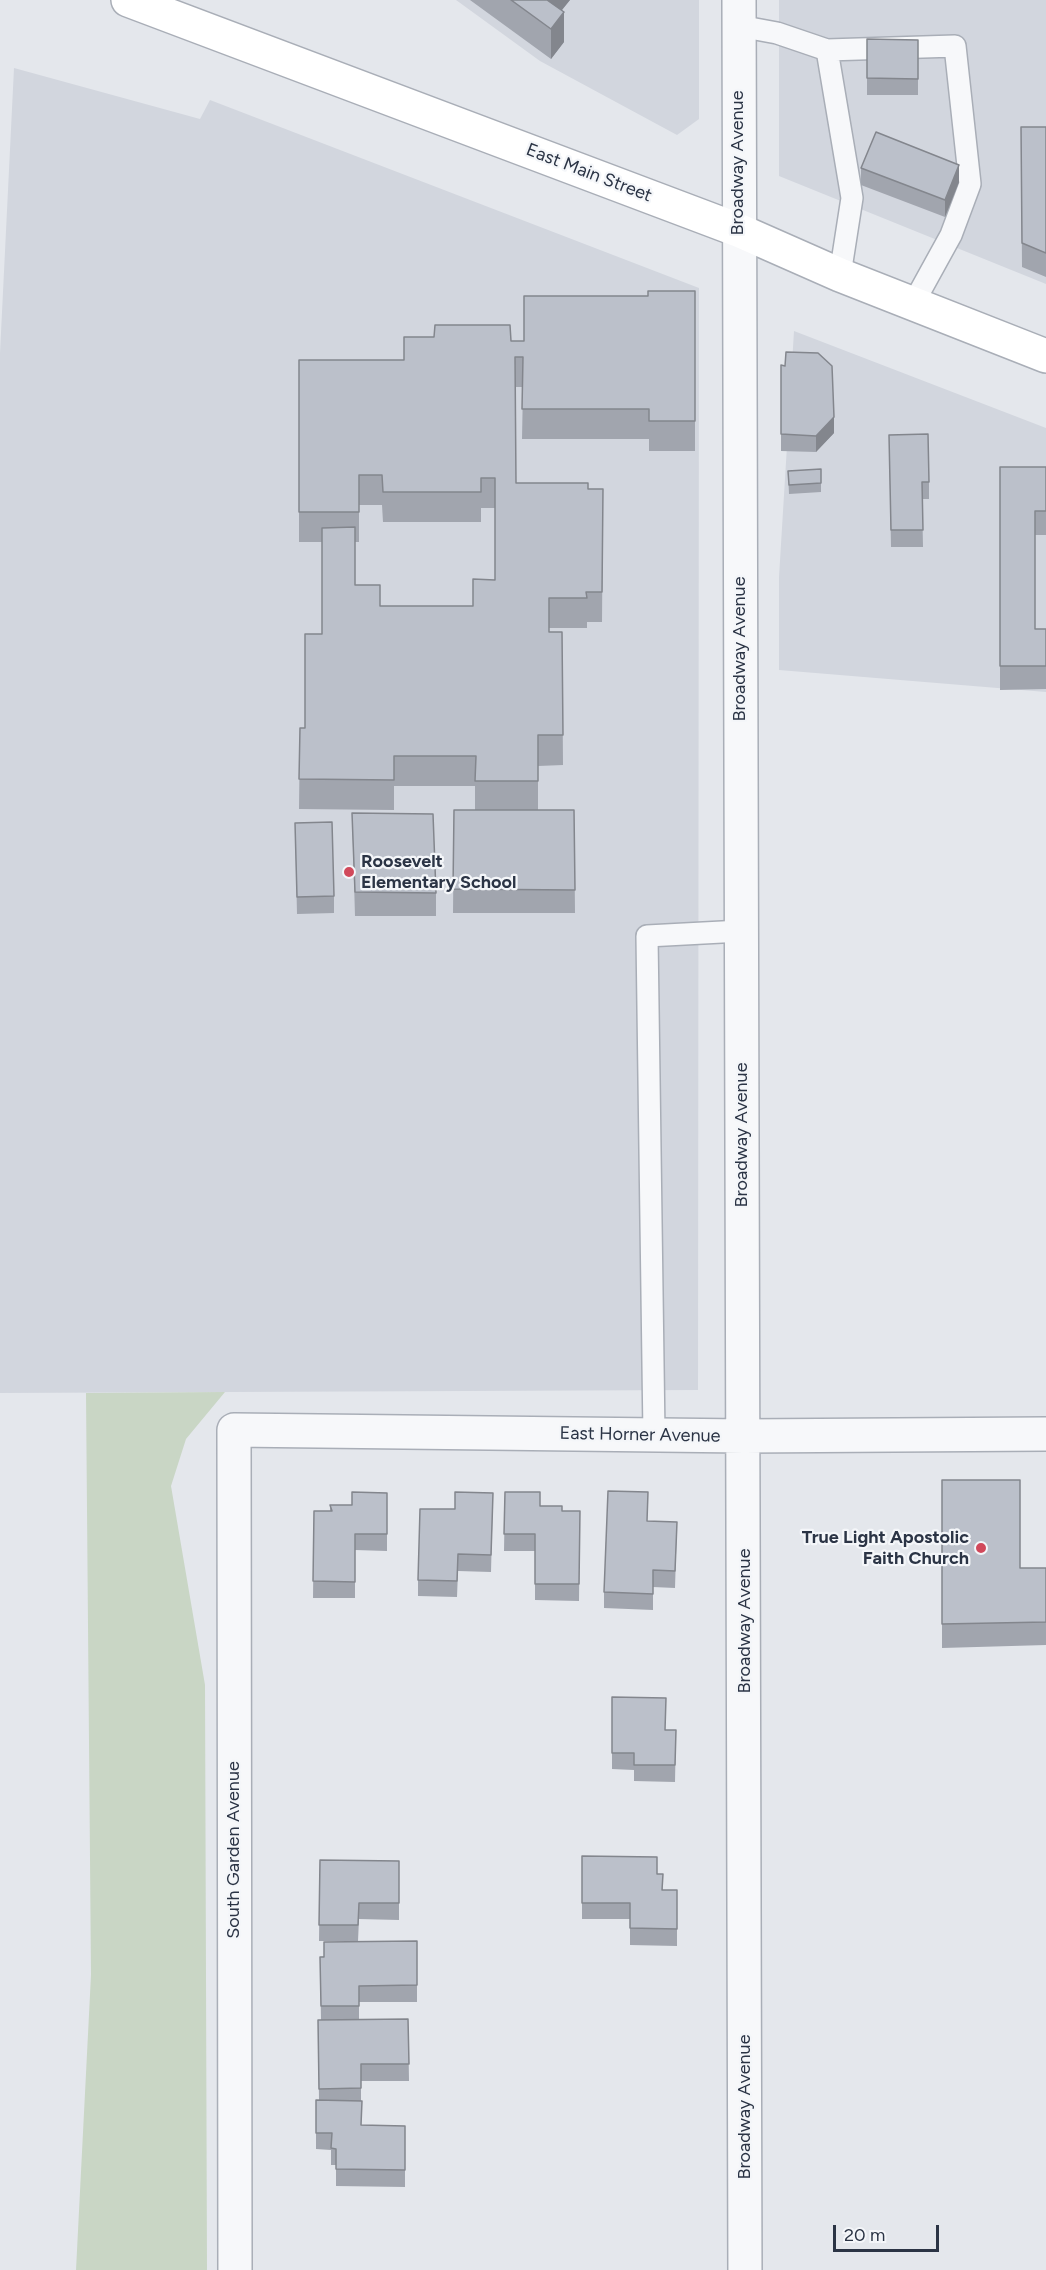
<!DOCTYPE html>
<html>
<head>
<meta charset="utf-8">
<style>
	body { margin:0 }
	#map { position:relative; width:1046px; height:2270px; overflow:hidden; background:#e4e7ec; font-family:Figtree,sans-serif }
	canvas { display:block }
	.scale { position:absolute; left:833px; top:2225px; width:106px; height:27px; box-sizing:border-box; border:3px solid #2b3445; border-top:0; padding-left:8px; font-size:18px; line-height:21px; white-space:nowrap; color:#2b3445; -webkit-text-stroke:4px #f4f6f9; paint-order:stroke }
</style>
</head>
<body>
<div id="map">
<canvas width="1046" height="2270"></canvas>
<div class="scale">20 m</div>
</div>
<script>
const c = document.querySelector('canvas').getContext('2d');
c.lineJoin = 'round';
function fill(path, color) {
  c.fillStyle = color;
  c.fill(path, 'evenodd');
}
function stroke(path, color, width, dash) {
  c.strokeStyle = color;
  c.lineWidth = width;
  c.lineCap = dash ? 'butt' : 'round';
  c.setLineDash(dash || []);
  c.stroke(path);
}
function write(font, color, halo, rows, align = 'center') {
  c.font = font + ' Figtree,sans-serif';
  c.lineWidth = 4.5;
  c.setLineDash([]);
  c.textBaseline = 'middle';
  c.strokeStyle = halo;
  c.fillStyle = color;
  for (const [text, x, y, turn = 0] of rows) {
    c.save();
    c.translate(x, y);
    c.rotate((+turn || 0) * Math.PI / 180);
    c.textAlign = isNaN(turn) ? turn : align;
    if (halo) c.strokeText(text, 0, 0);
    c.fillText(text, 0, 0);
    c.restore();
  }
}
fill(new Path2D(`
	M456,0H699V119L677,135L540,61Z
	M779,0H1046V284L779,176Z
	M14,68L200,119L210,100L699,288L698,1390L0,1393V353Z
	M794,331L1046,428V692L779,670V577Z`), '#d2d6de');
fill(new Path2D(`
	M225,1392L186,1439L171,1486L205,1685L207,2270H76L91,1975L86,1393Z`), '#c9d6c5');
const service = new Path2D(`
	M739,26L777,33L827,50
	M840,275L852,198L827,50L955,46L970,184L951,235L913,304
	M654,1435L647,936L741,931`);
const minor = new Path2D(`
	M739,0L745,2270
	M235,2270L234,1430L744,1436L1046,1434`);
const secondary = new Path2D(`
	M128,0L738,230L840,275L1046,356`);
stroke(service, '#a9aeb7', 24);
stroke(minor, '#a9aeb7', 36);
stroke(secondary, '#a9aeb7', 36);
stroke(service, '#f7f8fa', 21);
stroke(minor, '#f7f8fa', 33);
stroke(secondary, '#fff', 33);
fill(new Path2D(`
	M470,0H570L562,10L564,42L551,59Z
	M867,39L918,40V95H867Z
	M1021,127H1046V277L1022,267Z
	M861,168L959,182L945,217L861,185Z
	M648,291H695V451H649V439H522L523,387H515L516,483L588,489H603L602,622H587V628H549V632H562L563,765L538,766V810H574L575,913H453L454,810H475V786H394V810L299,809L300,728H305L322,634V542H299V360H404L511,341H524L648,296ZM359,505H382L383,522H481V508H495V580L473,606H380L355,585V542H359Z
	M781,365L834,433L816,452L781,451Z
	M889,435L929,482V499H922L923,547H891Z
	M1000,467H1046V535H1035V629H1046V689L1000,690Z
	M821,469V492L789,494L788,471Z
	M352,813L436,893V916H355Z
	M295,823L334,896V913L297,914Z
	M942,1480L1020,1568H1046V1645L942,1648Z
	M505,1492L540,1506L562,1511H580L579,1601L535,1600V1551H504Z
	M387,1493V1551L355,1550V1598H313L314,1511H330V1505H352Z
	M493,1493L491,1572L458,1571L457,1597L418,1596V1580L455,1509Z
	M677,1522L675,1588L653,1587V1610L604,1608V1592Z
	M612,1697L666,1730H676L675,1782L634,1781V1770L612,1769Z
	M582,1856L657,1874L663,1890H677V1946L630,1945V1919H582Z
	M320,1860L399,1861V1920L359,1919L358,1941H319Z
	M417,1941V2002H359V2019H408L409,2081H361V2125L405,2126V2187L336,2186V2165H331V2150L316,2149V2100H319L318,2020H321L320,1957Z`), '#a1a5ae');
fill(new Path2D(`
	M546,0H570L548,27Z
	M564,12V42L551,59V29Z
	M959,165V182L945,217V200Z
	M834,417V433L816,452V436Z`), '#83868d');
const building = new Path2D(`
	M511,0H547L564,12L551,29Z
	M867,39L918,40V79L867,78Z
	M1021,127H1046V253L1022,243Z
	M876,132L959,165L945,200L861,168Z
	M648,291H695V421H649V409H522L523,357H515L516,483H588V489H603L602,592H586L587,598H549V632H562L563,735H538V781H475L476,756H394V780L299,779L300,728H305V634H322V528L355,527V585H380V606H473V579L495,580V478H481V492H383L382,475H359V512H299V360H404V337H434L435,325H510L511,341H524V296H648Z
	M786,352L818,353L832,366L834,417L816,436L781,434V365L785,366Z
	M928,434L929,482H922L923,530H891L889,435Z
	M1000,467H1046V511H1035V629H1046V666H1000Z
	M821,469V483L789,485L788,471Z
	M454,810H574L575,890L453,889Z
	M352,813L433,814L436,893L355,892Z
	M332,822L334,896L297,897L295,823Z
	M942,1480H1020V1568H1046V1622L942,1624Z
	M608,1491L648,1492L647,1521L677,1522L675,1571L653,1570V1594L604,1592Z
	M352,1492L387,1493V1534H355V1582L313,1581L314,1511H332L330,1505H352Z
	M455,1492L493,1493L491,1555L458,1554L457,1581L418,1580L420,1509H455Z
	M505,1492H540V1506H562V1511H580L579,1584H535V1534H504Z
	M612,1697L666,1698L665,1730H676L675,1765H634V1753H612Z
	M582,1856L657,1857V1874H663L662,1890H677V1929L630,1928V1903H582Z
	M320,1860L399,1861V1903H359L358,1925H319Z
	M417,1941V1985L359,1986V2006H321L320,1957H324V1942Z
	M408,2019L409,2064H361V2088L319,2089L318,2020Z
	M316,2100L362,2101L361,2125L405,2126V2170L336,2169V2149L331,2148L332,2133H316Z`);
fill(building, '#bbc0ca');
stroke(building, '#83868d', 1.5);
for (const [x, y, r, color] of [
	[349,872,6,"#d1495b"],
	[981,1548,6,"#d1495b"]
]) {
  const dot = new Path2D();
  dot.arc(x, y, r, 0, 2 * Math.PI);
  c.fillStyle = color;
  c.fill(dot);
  stroke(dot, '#f4f6f9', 2);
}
write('18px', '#2b3445', '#f4f6f9', [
	["Broadway Avenue",738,163,-90],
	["East Main Street",589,173,21],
	["Broadway Avenue",740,649,-90],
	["Broadway Avenue",742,1135,-90],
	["East Horner Avenue",640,1435,1],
	["Broadway Avenue",745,1621,-90],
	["South Garden Avenue",234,1850,-90],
	["Broadway Avenue",745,2107,-90]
]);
write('bold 18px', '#2b3445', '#f4f6f9', [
	["Roosevelt",361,862],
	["Elementary School",361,883],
	["True Light Apostolic",969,1538,"right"],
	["Faith Church",969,1559,"right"]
], 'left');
</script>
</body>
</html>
